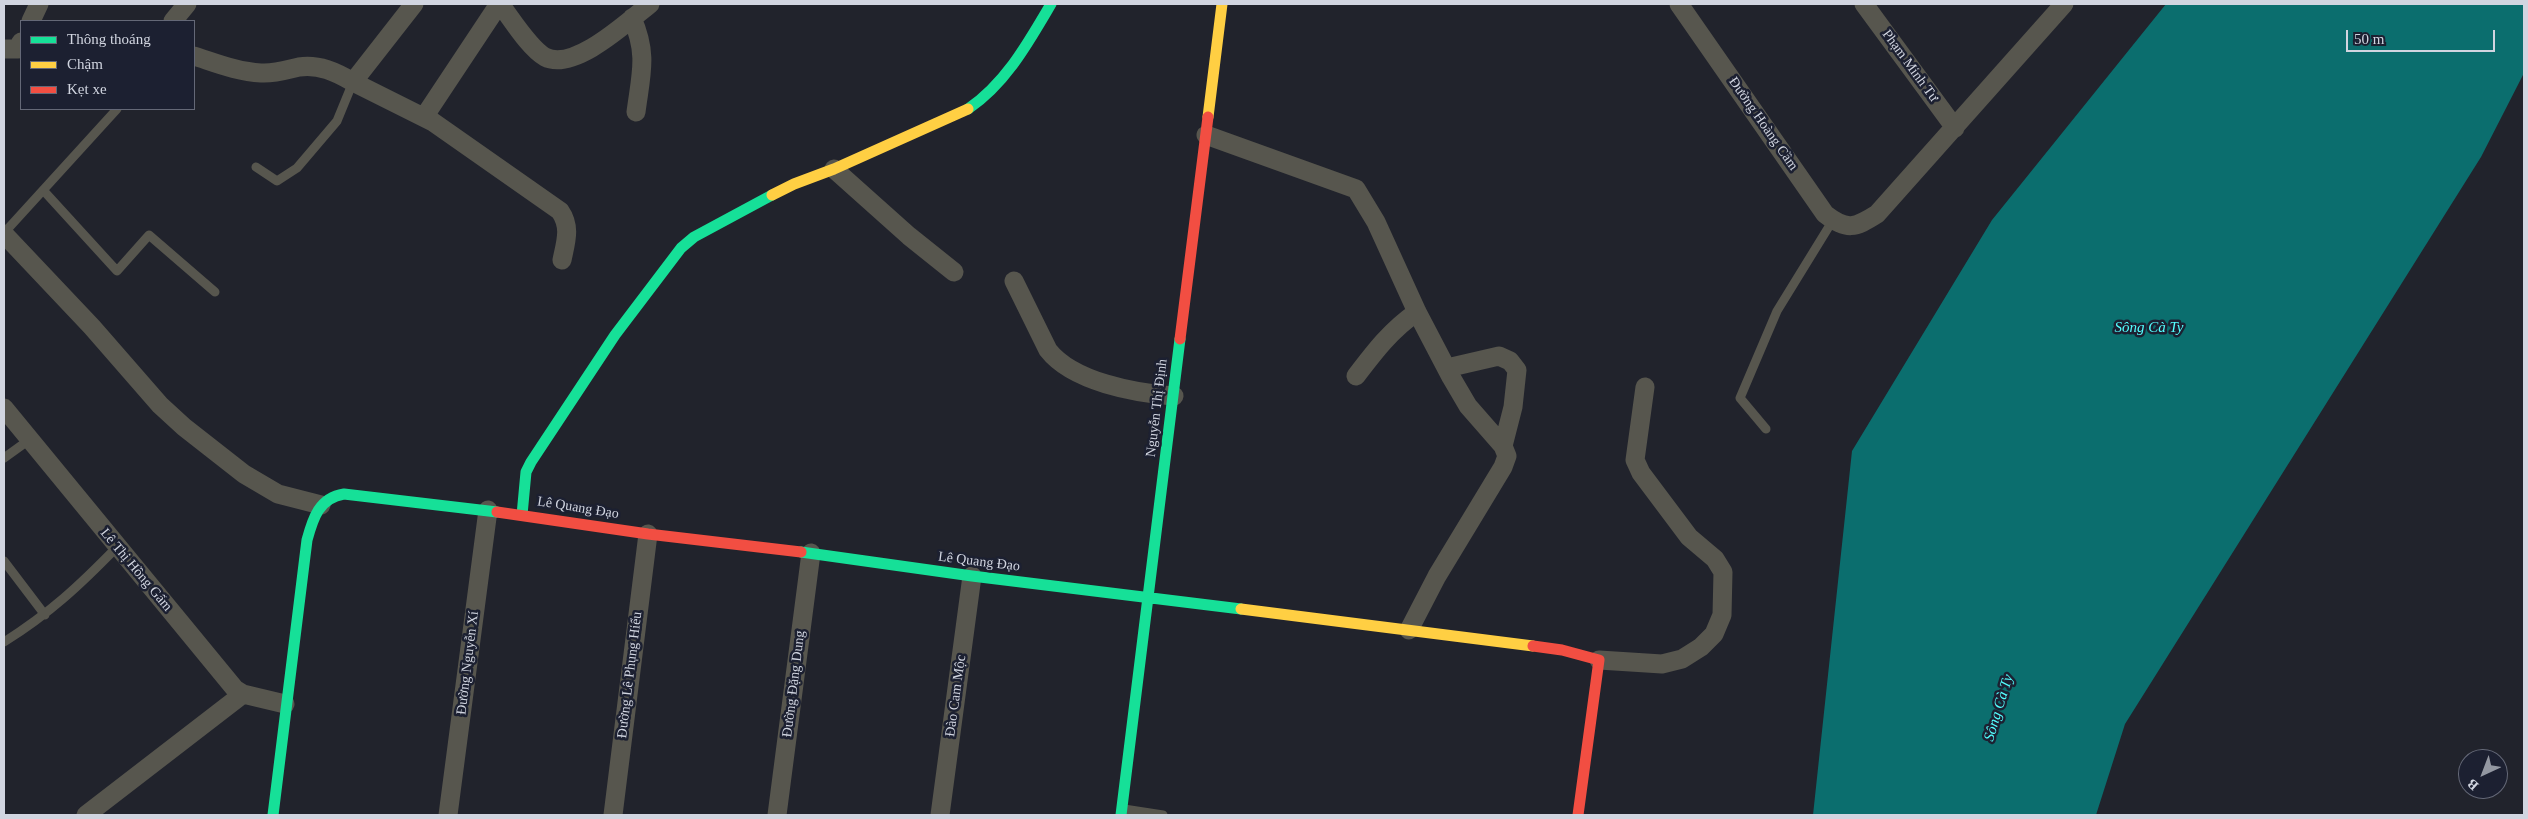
<!DOCTYPE html>
<html>
<head>
<meta charset="utf-8">
<style>
	body { margin:0 }
	#map { position:relative; width:2528px; height:819px; overflow:hidden; background:#21232c; font-family:"Times New Roman",serif }
	canvas { display:block }
	.frame { position:absolute; inset:0; border:5px solid #d1d5e0; pointer-events:none }
	.legend { position:absolute; left:20px; top:20px; width:175px; height:90px; box-sizing:border-box; background:#1c2031; border:1px solid #646877; margin:0; padding:6px 9px; list-style:none; font-size:15px; color:#d1d5e0 }
	.legend li { display:flex; align-items:center; gap:10px; height:25px }
	.legend b { width:25px; border:1px solid #646877 }
	.north { position:absolute; left:2458px; top:749px; width:50px; height:50px; box-sizing:border-box; background:#1c2031; border:1px solid #646877; border-radius:50%; rotate:223deg; font-size:14px; font-weight:700; line-height:20px; text-align:center; color:#d1d5e0 }
	.north::after { content:''; display:block; margin:auto; width:18px; height:22px; background:#9397a1; clip-path:polygon(50% 0,100% 100%,50% 72%,0 100%) }
	.scale { position:absolute; left:2346px; top:30px; width:149px; height:22px; box-sizing:border-box; border:2px solid #d1d5e0; border-top:0; padding-left:6px; font-size:15px; line-height:18px; white-space:nowrap; color:#d1d5e0; -webkit-text-stroke:4px #1c2031; paint-order:stroke }
</style>
</head>
<body>
<div id="map">
<canvas width="2528" height="819"></canvas>
<div class="frame"></div>
<ul class="legend">
<li><b style="height:6px;background:#16e098"></b>Thông thoáng</li>
<li><b style="height:6px;background:#ffcf43"></b>Chậm</li>
<li><b style="height:6px;background:#f24e42"></b>Kẹt xe</li>
</ul>
<div class="north">B</div>
<div class="scale">50 m</div>
</div>
<script>
const c = document.querySelector('canvas').getContext('2d');
c.lineJoin = 'round';
function fill(path, color) {
  c.fillStyle = color;
  c.fill(path, 'evenodd');
}
function stroke(path, color, width, dash) {
  c.strokeStyle = color;
  c.lineWidth = width;
  c.lineCap = dash ? 'butt' : 'round';
  c.setLineDash(dash || []);
  c.stroke(path);
}
function write(font, color, halo, rows, align = 'center') {
  c.font = font + ' "Times New Roman",serif';
  c.lineWidth = 5;
  c.setLineDash([]);
  c.textBaseline = 'middle';
  c.strokeStyle = halo;
  c.fillStyle = color;
  for (const [text, x, y, turn = 0] of rows) {
    c.save();
    c.translate(x, y);
    c.rotate((+turn || 0) * Math.PI / 180);
    c.textAlign = isNaN(turn) ? turn : align;
    if (halo) c.strokeText(text, 0, 0);
    c.fillText(text, 0, 0);
    c.restore();
  }
}
fill(new Path2D(`
	M2166,4H2524V73L2481,157L2125,724L2096,815H1813L1852,451L1992,220Z`), '#0b6e6e');
stroke(new Path2D(`
	M256,167L277,181L297,168L337,121L353,82
	M43,190L117,271L149,235L215,292
	M4,233L117,109
	M1766,429L1740,398L1777,311L1833,220
	M4,458L29,440
	M4,561L45,615
	M4,642C50,613 79,586 117,547
	M1124,809L1163,815`), '#57564e', 9);
stroke(new Path2D(`
	M414,4L353,82L433,122L560,211C571,227 566,241 562,260
	M500,4C511,18 529,48 545,57C574,72 627,22 650,4
	M1679,4L1825,214C1847,231 1855,228 1877,214L2064,4
	M1864,4L1955,128
	M632,18C648,54 641,74 636,112
	M31,21L39,4
	M173,21L187,4
	M4,49H18L21,42
	M194,56C216,63 238,72 261,73C274,74 286,70 299,67C319,64 336,72 353,82
	M424,117L499,4
	M1206,135L1356,189L1376,222L1417,312L1451,377L1468,406L1503,446L1507,456L1503,467L1437,576L1409,630
	M834,169L909,236L954,272
	M4,234L92,327L160,405L184,427L244,474L278,494L321,505
	M1014,281L1048,350C1073,382 1135,393 1174,396
	M1447,368L1499,356L1510,361L1517,370L1513,407L1503,446
	M1356,376C1375,351 1391,330 1417,312
	M4,408L235,689L243,694L285,704
	M1599,660L1662,664L1682,659L1701,647L1714,634L1722,615L1723,572L1715,559L1689,537L1641,473L1635,460L1645,387
	M86,815L243,694
	M448,815L488,510
	M613,815L648,534
	M777,815L811,553
	M940,815L972,576`), '#57564e', 19);
stroke(new Path2D(`
	M968,109C1006,83 1028,43 1051,4
	M522,515L526,472L531,462L615,335L681,248L694,237L772,195
	M801,552L972,576L1241,609
	M273,815L307,540C313,518 319,498 344,494L497,512
	M1121,815L1180,339`), '#16e098', 11);
stroke(new Path2D(`
	M1208,117L1222,4
	M772,195L794,184L834,169L968,109
	M1241,609L1533,646`), '#ffcf43', 11);
stroke(new Path2D(`
	M1180,339L1208,117
	M497,512L648,534L801,552
	M1533,646L1562,650L1599,660L1578,815`), '#f24e42', 11);
write('14px', '#d1d5e0', '#1c2031', [
	["Phạm Minh Tư",1910,66,54],
	["Đường Hoàng Cầm",1763,124,55],
	["Nguyễn Thị Định",1157,408,-83],
	["Lê Quang Đạo",578,508,9],
	["Lê Quang Đạo",979,562,7],
	["Lê Thị Hồng Gấm",136,570,50],
	["Đường Nguyễn Xí",468,663,-83],
	["Đường Lê Phụng Hiểu",630,675,-83],
	["Đường Đặng Dung",794,684,-83],
	["Đào Cam Mộc",956,696,-82]
]);
write('italic 15px', '#53fefe', '#1c2031', [
	["Sông Cà Ty",2149,328],
	["Sông Cà Ty",1999,708,-73]
]);
</script>
</body>
</html>
